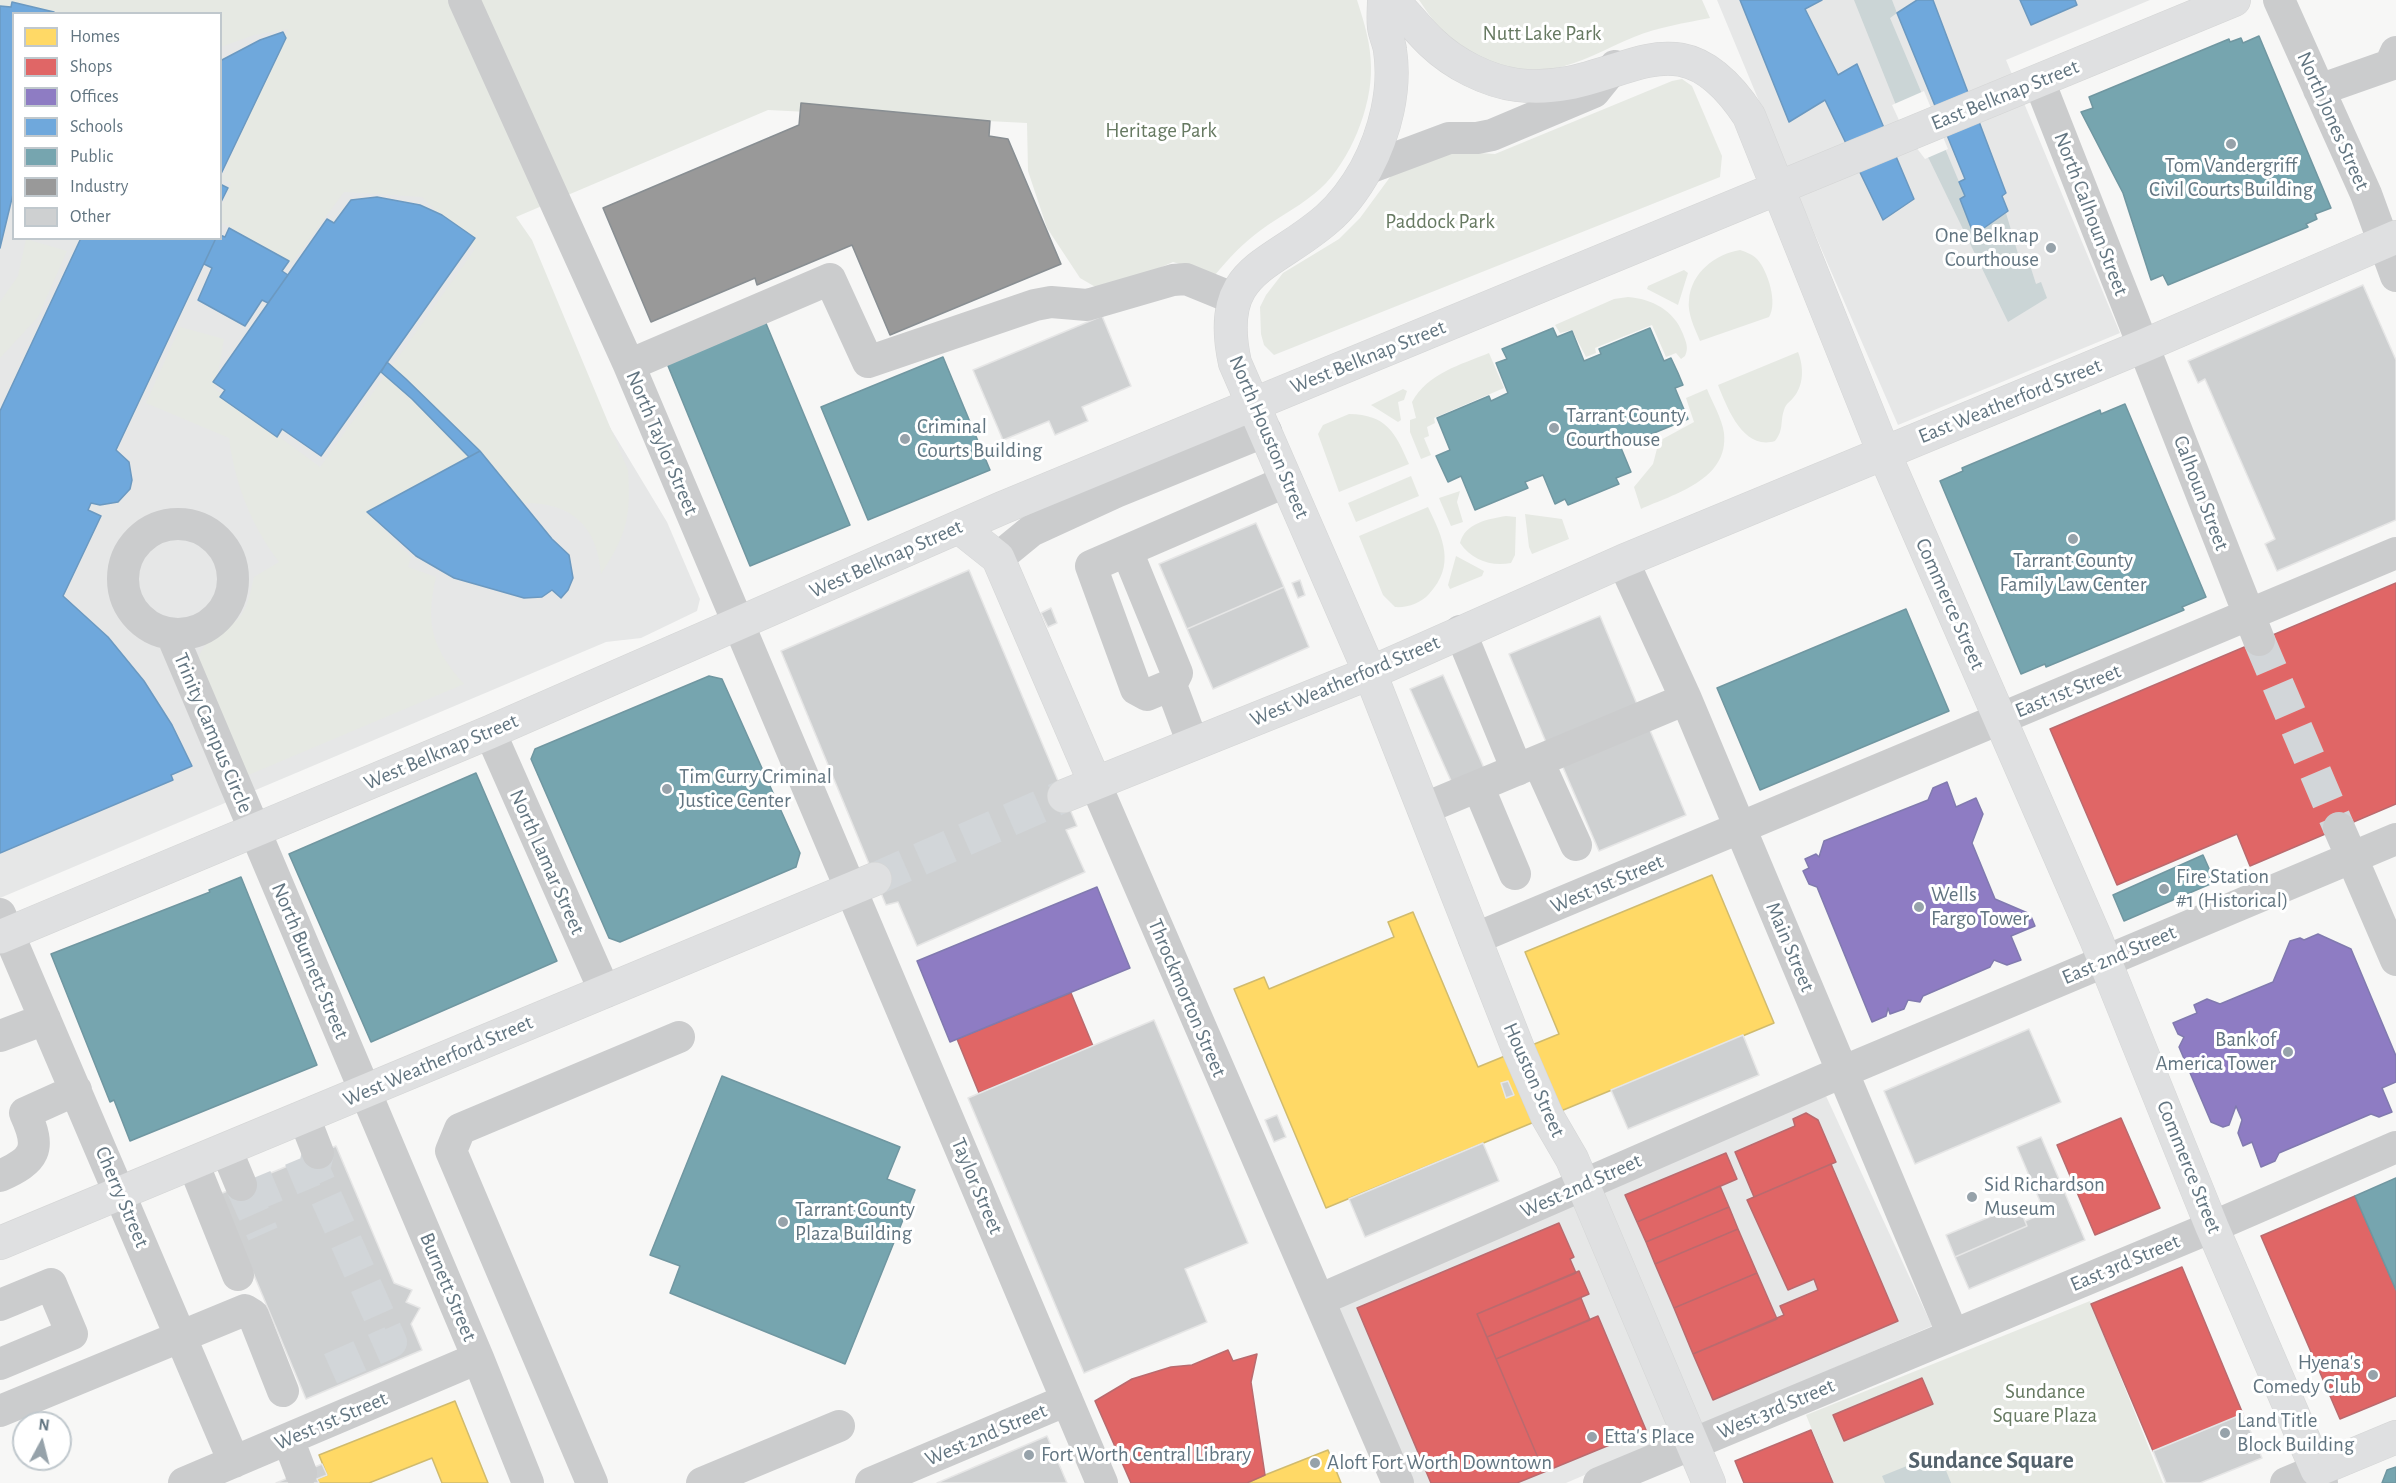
<!DOCTYPE html>
<html>
<head>
<meta charset="utf-8">
<style>
	body { margin:0 }
	#map { position:relative; width:2396px; height:1483px; overflow:hidden; background:#f7f7f6; font-family:"Alegreya Sans",sans-serif }
	canvas { display:block }
	.legend { position:absolute; left:12px; top:12px; width:210px; height:228px; box-sizing:border-box; background:#fff; border:2px solid #c0c8cd; margin:0; padding:8px 10px; list-style:none; font-size:18px; color:#627581 }
	.legend li { display:flex; align-items:center; gap:12px; height:30px }
	.legend b { width:30px; border:2px solid #c0c8cd }
	.north { position:absolute; left:12px; top:1411px; width:60px; height:60px; box-sizing:border-box; background:#fff; border:2px solid #c0c8cd; border-radius:50%; rotate:7deg; font-size:16px; font-weight:700; line-height:24px; text-align:center; color:#627581 }
	.north::after { content:''; display:block; margin:auto; width:21px; height:27px; background:#96a2aa; clip-path:polygon(50% 0,100% 100%,50% 72%,0 100%) }
</style>
</head>
<body>
<div id="map">
<canvas width="2396" height="1483"></canvas>
<ul class="legend">
<li><b style="height:16px;background:#ffd966"></b>Homes</li>
<li><b style="height:16px;background:#e06666"></b>Shops</li>
<li><b style="height:16px;background:#8e7cc3"></b>Offices</li>
<li><b style="height:16px;background:#6fa8dc"></b>Schools</li>
<li><b style="height:16px;background:#76a5af"></b>Public</li>
<li><b style="height:16px;background:#999"></b>Industry</li>
<li><b style="height:16px;background:#ced0d1"></b>Other</li>
</ul>
<div class="north">N</div>
</div>
<script>
const c = document.querySelector('canvas').getContext('2d');
c.lineJoin = 'round';
function fill(path, color) {
  c.fillStyle = color;
  c.fill(path, 'evenodd');
}
function stroke(path, color, width, dash) {
  c.strokeStyle = color;
  c.lineWidth = width;
  c.lineCap = dash ? 'butt' : 'round';
  c.setLineDash(dash || []);
  c.stroke(path);
}
function write(font, color, halo, rows, align = 'center') {
  c.font = font + ' "Alegreya Sans",sans-serif';
  c.lineWidth = 6;
  c.setLineDash([]);
  c.textBaseline = 'middle';
  c.strokeStyle = halo;
  c.fillStyle = color;
  for (const [text, x, y, turn = 0] of rows) {
    c.save();
    c.translate(x, y);
    c.rotate((+turn || 0) * Math.PI / 180);
    c.textAlign = isNaN(turn) ? turn : align;
    if (halo) c.strokeText(text, 0, 0);
    c.fillText(text, 0, 0);
    c.restore();
  }
}
fill(new Path2D(`
	M0,0H267L356,6L667,522L700,599L697,611L641,638L606,642L0,898ZM14,14H220V238H14Z
	M1717,0H2150L2006,60L2120,333L1898,425L1803,207Z
	M1826,1096L1932,1326L1566,1483H1411L1333,1308Z`), '#e6e7e7');
fill(new Path2D(`
	M0,0H1357C1364,22 1371,44 1371,67C1372,107 1350,161 1321,188C1304,204 1280,216 1261,230C1243,243 1229,258 1215,275L1173,262L1104,292L1080,278L1047,228L1028,171L1027,123L768,110L516,217L532,240L628,470C631,518 627,534 601,574C597,525 571,502 522,503L480,451L366,512L411,557L408,567L436,577C425,624 432,648 464,684L246,776L198,662C201,637 229,633 242,614C249,603 251,589 254,577L279,562C251,525 235,484 229,438L146,403L180,327L224,339L215,389L320,467L475,249L422,197L344,192L292,263L221,222V208L231,183L221,179L288,29L254,35L221,47L220,14L53,13L0,10Z
	M1419,0H1702L1710,18C1685,23 1658,27 1634,37C1607,48 1582,63 1553,69C1522,75 1479,62 1454,42C1440,30 1429,15 1419,0Z
	M1682,79L1692,86L1722,156L1720,177L1274,355L1264,345L1261,334L1260,307L1266,295L1283,273L1339,239L1360,218L1393,173L1449,151L1495,154L1672,81Z
	M26,239L67,251L38,317L0,358V302L18,276Z
	M1740,250C1746,252 1752,254 1757,259C1768,271 1778,303 1769,317L1700,341C1695,329 1687,313 1689,300C1691,273 1715,254 1740,250Z
	M1684,270L1688,273L1678,305L1647,289L1648,286Z
	M1628,297C1652,299 1674,310 1683,334C1686,342 1689,348 1685,356L1681,359L1676,353L1666,357L1652,325L1595,348L1596,353L1586,357L1572,330L1560,333L1555,325L1614,299Z
	M1798,352C1804,367 1804,386 1793,398C1789,403 1786,403 1784,410C1780,422 1784,430 1775,441C1743,451 1727,407 1718,385Z
	M1489,353L1504,388L1434,418L1435,423L1427,427L1429,436L1424,438L1431,455L1421,459L1410,432V420L1416,418L1412,402C1428,373 1460,365 1489,353Z
	M1403,389L1407,391L1404,400L1398,402L1401,420L1398,422L1371,405Z
	M1707,389C1712,402 1722,418 1724,433C1729,480 1674,494 1641,509L1634,487L1653,464L1659,441L1694,422L1686,398Z
	M1349,414C1387,415 1395,432 1409,464L1339,492L1318,434L1323,425Z
	M1411,476L1419,496L1356,522L1348,503Z
	M1460,491L1457,502L1463,522L1451,526L1439,498Z
	M1428,507C1443,538 1456,565 1429,594C1421,603 1407,608 1395,607L1383,595L1359,536Z
	M1525,514L1562,519L1569,539L1532,554L1529,547Z
	M1506,516L1516,517L1515,555L1511,563C1491,567 1472,560 1460,543C1465,523 1488,519 1506,516Z
	M1456,556L1484,571L1482,576L1450,589L1448,585Z
	M2090,1301L2163,1483H1834L1806,1415Z`), '#e6e9e3');
fill(new Path2D(`
	M1854,0H1892L1897,13L1890,18L1965,196L1974,235L2006,213L2021,264L2029,262L2036,284L2041,282L2047,298L2008,322L1929,159L1906,130Z
	M1939,1453L1951,1483H1885L1882,1476Z`), '#cbd5d6');
fill(new Path2D(`
	M1924,91L1948,149L1925,159L1904,131L1892,105Z`), '#f7f7f6');
const homes = new Path2D(`
	M1712,875L1774,1023L1326,1208L1234,989L1264,977L1269,989L1394,937L1388,922L1413,912L1478,1067L1559,1034L1525,952Z
	M455,1401L488,1483H442L432,1458L369,1483H319L317,1479L327,1475L319,1455Z
	M1328,1450L1341,1483H1247L1265,1475Z`);
fill(homes, '#ffd966');
stroke(homes, '#d0bb6e', 1.5);
const shops = new Path2D(`
	M2396,583V804L2250,866L2237,834L2117,885L2050,729Z
	M1071,993L1093,1046L979,1093L957,1039Z
	M1806,1113L1818,1120L1836,1162L1754,1197L1735,1152L1795,1126L1793,1119Z
	M2121,1118L2160,1208L2095,1235L2057,1145Z
	M1726,1153L1737,1179L1637,1222L1625,1195Z
	M1831,1164L1898,1321L1713,1400L1693,1354L1784,1315L1780,1306L1818,1290L1814,1279L1788,1290L1747,1200Z
	M1720,1186L1729,1207L1646,1242L1637,1222Z
	M2355,1196L2396,1290V1396L2340,1419L2261,1236Z
	M1729,1207L1738,1229L1655,1264L1646,1242Z
	M1559,1223L1574,1257L1570,1259L1576,1273L1477,1314L1544,1472L1517,1483H1431L1357,1308Z
	M1738,1229L1757,1273L1674,1308L1655,1264Z
	M2182,1267L2243,1414L2153,1451L2091,1304Z
	M1579,1271L1589,1294L1487,1337L1477,1314Z
	M1757,1273L1777,1319L1693,1354L1674,1308Z
	M1581,1298L1590,1320L1496,1359L1487,1337Z
	M1598,1316L1646,1430L1544,1472L1496,1359Z
	M1228,1350L1233,1361L1257,1354L1251,1382L1265,1475L1247,1483H1131L1095,1401L1132,1379L1171,1367L1192,1365Z
	M1922,1378L1933,1404L1844,1441L1833,1415Z
	M1811,1430L1833,1483H1744L1735,1461Z`);
fill(shops, '#e06666');
stroke(shops, '#ba6a6e', 1.5);
const offices = new Path2D(`
	M1947,782L1956,807L1976,798L1983,814L1972,843L1995,899L2030,914L2035,926L2011,936L2021,960L2007,965L1994,960L1990,967L1923,996L1920,1002L1908,1000L1904,1009L1890,1014L1888,1008L1886,1016L1872,1022L1817,887L1809,884L1803,871L1809,868L1805,859L1816,854L1819,857L1824,841L1928,800L1933,788Z
	M1097,887L1130,968L950,1042L917,961Z
	M2318,934L2351,949L2396,1056V1082L2382,1088L2392,1112L2379,1117L2371,1114L2279,1153L2275,1161L2261,1167L2252,1142L2243,1146L2238,1133L2242,1120L2236,1106L2229,1125L2223,1127L2211,1122L2179,1047L2184,1037L2178,1034L2173,1023L2197,1013L2194,1005L2207,999L2220,1004L2273,982L2290,941L2300,938L2304,940Z`);
fill(offices, '#8e7cc3');
stroke(offices, '#817aaf', 1.5);
const schools = new Path2D(`
	M1740,0H1822L1805,9L1838,75L1857,64L1914,199L1883,220L1825,100L1789,122Z
	M1917,0H1933L2006,193L2002,196L2008,211L1974,235L1960,199L1965,196L1959,182L1965,179L1897,13Z
	M2020,0H2075L2077,5L2031,25Z
	M12,2L54,12L14,14V190L0,248V6L11,7Z
	M283,32L286,38L220,176V61L260,40Z
	M220,184L228,188L220,204Z
	M377,197L420,205L442,215L475,238L321,456L282,429L277,437L220,397L225,390L213,382L327,219L334,223L351,200Z
	M229,228L289,261L282,271L288,275L268,303L262,300L245,326L198,300L212,268L204,264L216,238H220V235L225,237Z
	M81,238H216L116,450L129,462L132,480L130,489L118,502L100,505L91,503L88,510L101,516L63,596L108,637L144,681L172,725L192,766L171,775L173,780L0,853V411Z
	M387,362L406,379L480,451L469,457L412,399L381,372Z
	M480,451L552,539L569,555L573,578L568,590L561,598L552,590L542,597L524,598L454,578L416,556L367,512Z`);
fill(schools, '#6fa8dc');
stroke(schools, '#6b99c1', 1.5);
const public = new Path2D(`
	M2259,36L2331,208L2315,214L2317,219L2306,224L2308,227L2168,285L2163,275L2151,280L2123,193L2081,112L2093,108L2089,97L2229,39L2230,42L2241,38L2243,43Z
	M765,321L850,525L750,566L666,361Z
	M1553,328L1557,337L1572,331L1584,361L1601,354L1599,349L1650,328L1664,361L1671,358L1678,373L1683,385L1675,388L1688,419L1637,440L1635,437L1619,443L1631,472L1616,478L1619,484L1568,505L1565,499L1555,504L1543,475L1525,482L1528,488L1475,510L1461,476L1448,482L1436,456L1450,450L1437,418L1489,396L1491,401L1508,393L1496,363L1507,359L1502,349Z
	M943,357L990,470L868,520L821,407Z
	M2125,404L2206,597L2182,607L2184,610L2046,667L2045,664L2021,674L1940,481L1963,471L1962,468L2100,410L2101,414Z
	M1906,609L1949,711L1760,790L1717,688Z
	M709,676L722,679L800,853L796,867L620,942L609,938L531,759L535,749Z
	M476,773L557,961L371,1042L289,854Z
	M2203,855L2215,882L2124,921L2113,895Z
	M241,877L317,1065L130,1141L114,1100L110,1102L51,954L210,892L209,890Z
	M722,1076L900,1147L887,1179L915,1190L845,1364L670,1293L680,1266L650,1255Z
	M2396,1178V1290L2355,1196Z
	M2396,1467V1483H2382L2387,1470Z`);
fill(public, '#76a5af');
stroke(public, '#7097a1', 1.5);
const industry = new Path2D(`
	M801,103L990,121L989,136L1008,139L1061,264L890,335L852,245L757,285L755,278L651,322L603,208L799,125Z`);
fill(industry, '#999');
stroke(industry, '#888e92', 1.5);
const building = new Path2D(`
	M2363,285L2396,360V520L2277,571L2265,544L2275,539L2205,379L2198,383L2188,361Z
	M1102,316L1131,386L1082,407L1088,421L1055,435L1049,421L1003,440L973,370Z
	M1256,523L1284,587L1187,629L1159,564Z
	M969,570L1077,826L1066,830L1085,872L917,946L898,902L886,905L781,651Z
	M1300,580L1305,595L1298,598L1292,583Z
	M1284,587L1309,647L1213,689L1187,629Z
	M1051,608L1057,623L1048,627L1041,613Z
	M1600,616L1639,709L1548,747L1509,654Z
	M1443,675L1484,768L1452,783L1410,689Z
	M1649,728L1686,815L1599,851L1562,765Z
	M1154,1020L1248,1243L1185,1269L1207,1322L1084,1373L968,1098Z
	M2029,1029L2061,1102L1915,1164L1884,1091Z
	M1743,1035L1759,1075L1628,1129L1611,1090Z
	M1508,1081L1514,1095L1506,1098L1501,1083Z
	M1277,1115L1286,1137L1274,1142L1265,1120Z
	M2041,1137L2085,1240L1969,1289L1955,1257L2027,1226L2025,1221L2045,1213L2017,1147Z
	M1483,1143L1499,1181L1365,1237L1349,1199Z
	M336,1146L394,1283L412,1290L406,1302L420,1308L411,1324L422,1350L306,1399L220,1194Z
	M2018,1205L2027,1226L1955,1257L1946,1235Z
	M2243,1414L2262,1458L2200,1483H2166L2153,1451Z
	M1047,1436L1067,1483H937Z
	M322,1464L327,1475L317,1479L319,1483H276Z`);
fill(building, '#ced0d1');
stroke(building, '#e6e6e6', 1.5);
stroke(new Path2D(`
	M2259,640L2339,828
	M318,1153L314,1170L391,1342L321,1373
	M241,1185L263,1234
	M247,1198L314,1170`), '#d2d6d9', 32, [32, 16]);
stroke(new Path2D(`
	M875,879L1064,796`), '#d2d6d9', 33, [33, 16]);
const major = new Path2D(`
	M1384,0C1384,9 1383,19 1384,27C1385,35 1389,42 1390,50C1396,90 1385,133 1366,169C1356,187 1342,206 1327,219C1271,268 1214,268 1235,363L1370,673L1519,1051L1547,1116L1572,1159L1709,1483
	M1391,0C1406,13 1417,29 1432,43C1454,64 1487,81 1517,85C1619,98 1673,0 1749,116L1884,453L2096,939L2212,1227L2317,1470L2396,1437
	M959,527L998,558L1095,783
	M1064,796L1370,673L1623,561L2143,346L2396,237
	M0,937L490,732L1002,508L2234,0
	M0,1243L875,879`);
stroke(major, '#d4d5d5', 34);
stroke(new Path2D(`
	M464,0L629,365L1102,1483
	M2279,0L2366,194L2396,276
	M2039,81L2259,640
	M2319,90L2390,65L2396,52
	M1366,169L1449,138H1477L1492,135L1594,92L1615,66
	M629,365L830,279L868,362L1035,305L1051,302L1087,305L1173,280L1186,279L1235,299
	M123 579a55 55 0 1 1 110 0a55 55 0 1 1-110 0Z
	M1127,551L1177,673L1171,685L1147,695L1136,689L1091,566L1287,481
	M998,558L1031,531L1116,492L1266,431
	M1623,561L1686,699L1953,1335
	M1460,631L1517,770
	M172,635L478,1358L528,1483
	M1171,685L1193,744
	M490,732L605,992
	M1538,761L1576,845
	M1095,783L1398,1483
	M1478,786L1515,874
	M1423,809L1686,699
	M2339,828L2396,960
	M0,914L234,1462
	M1474,939L2396,553
	M0,1036L45,1019
	M304,1117L318,1153
	M226,1149L241,1185
	M193,1163L238,1275
	M0,1176C35,1160 42,1150 25,1113L76,1090
	M1319,1300L1842,1072L2396,839
	M0,1305L51,1284L72,1334L0,1364
	M0,1411L245,1310L253,1315L283,1391
	M288,1439L301,1473
	M184,1483L478,1358
	M592,1483L451,1151L460,1129L679,1037
	M702,1483L839,1426
	M871,1483L1067,1400
	M1599,1483L2212,1227L2396,1147
	M2286,1483L2317,1470L2322,1483`), '#cbcccd', 32);
stroke(major, '#dfe0e1', 33);
for (const [x, y, r, color] of [
	[2231,144,6,"#96a2aa"],
	[2051,248,6,"#96a2aa"],
	[1554,428,6,"#96a2aa"],
	[905,439,6,"#96a2aa"],
	[2073,539,6,"#96a2aa"],
	[667,789,6,"#96a2aa"],
	[2164,889,6,"#96a2aa"],
	[1919,907,6,"#96a2aa"],
	[2288,1052,6,"#96a2aa"],
	[1972,1197,6,"#96a2aa"],
	[783,1222,6,"#96a2aa"],
	[2373,1375,6,"#96a2aa"],
	[2225,1433,6,"#96a2aa"],
	[1592,1437,6,"#96a2aa"],
	[1029,1455,6,"#96a2aa"],
	[1315,1463,6,"#96a2aa"]
]) {
  const dot = new Path2D();
  dot.arc(x, y, r, 0, 2 * Math.PI);
  c.fillStyle = color;
  c.fill(dot);
  stroke(dot, '#fff', 2);
}
write('21px', '#667961', '#fff', [
	["Nutt Lake Park",1542,34],
	["Heritage Park",1161,131],
	["Paddock Park",1440,222],
	["Sundance",2045,1392],
	["Square Plaza",2045,1416]
]);
write('21px', '#627581', '#fff', [
	["East Belknap Street",2005,95,-22],
	["North Jones Street",2333,121,66],
	["North Calhoun Street",2091,214,69],
	["West Belknap Street",1368,357,-22],
	["East Weatherford Street",2010,401,-22],
	["North Houston Street",1269,437,67],
	["North Taylor Street",662,443,67],
	["Calhoun Street",2201,493,69],
	["West Belknap Street",886,559,-24],
	["Commerce Street",1950,604,66],
	["West Weatherford Street",1345,681,-23],
	["East 1st Street",2068,691,-22],
	["Trinity Campus Circle",213,733,67],
	["West Belknap Street",441,752,-23],
	["North Lamar Street",547,862,66],
	["West 1st Street",1607,884,-23],
	["Main Street",1790,947,67],
	["East 2nd Street",2119,955,-23],
	["North Burnett Street",310,961,67],
	["Throckmorton Street",1187,998,67],
	["West Weatherford Street",438,1061,-23],
	["Houston Street",1534,1080,66],
	["Commerce Street",2189,1167,68],
	["Taylor Street",977,1186,67],
	["West 2nd Street",1581,1186,-24],
	["Cherry Street",122,1197,67],
	["East 3rd Street",2125,1263,-23],
	["Burnett Street",448,1287,67],
	["West 3rd Street",1776,1409,-23],
	["West 1st Street",331,1421,-23],
	["West 2nd Street",986,1435,-23]
]);
write('21px', '#627581', '#fff', [
	["Tom Vandergriff",2231,166,"center"],
	["Civil Courts Building",2231,190,"center"],
	["One Belknap",2039,236,"right"],
	["Courthouse",2039,260,"right"],
	["Tarrant County",1566,416],
	["Courthouse",1566,440],
	["Criminal",917,427],
	["Courts Building",917,451],
	["Tarrant County",2073,561,"center"],
	["Family Law Center",2073,585,"center"],
	["Tim Curry Criminal",679,777],
	["Justice Center",679,801],
	["Fire Station",2176,877],
	["#1 (Historical)",2176,901],
	["Wells",1931,895],
	["Fargo Tower",1931,919],
	["Bank of",2276,1040,"right"],
	["America Tower",2276,1064,"right"],
	["Sid Richardson",1984,1185],
	["Museum",1984,1209],
	["Tarrant County",795,1210],
	["Plaza Building",795,1234],
	["Hyena's",2361,1363,"right"],
	["Comedy Club",2361,1387,"right"],
	["Land Title",2237,1421],
	["Block Building",2237,1445],
	["Etta's Place",1604,1437],
	["Fort Worth Central Library",1041,1455],
	["Aloft Fort Worth Downtown",1327,1463]
], 'left');
write('bold 24px', '#54626c', '#fff', [
	["Sundance Square",1991,1461]
]);
</script>
</body>
</html>
